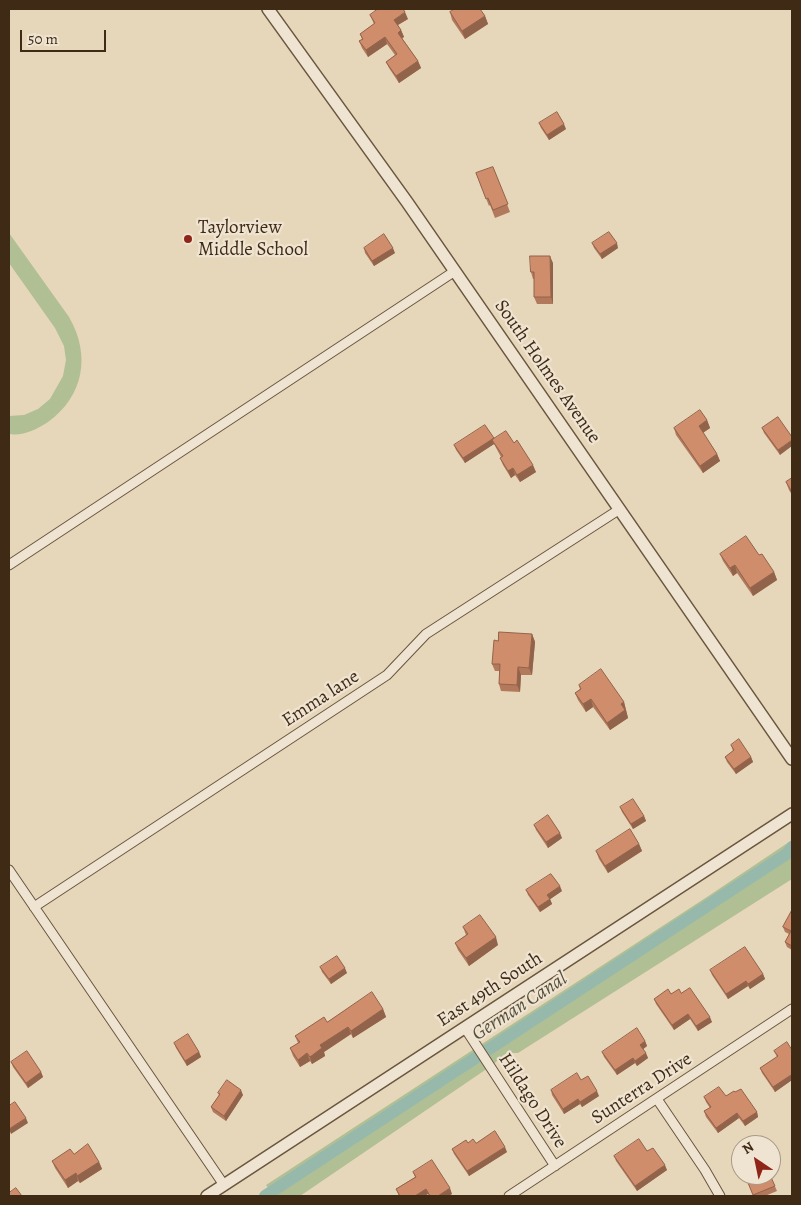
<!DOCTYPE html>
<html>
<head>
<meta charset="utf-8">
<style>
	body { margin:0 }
	#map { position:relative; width:801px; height:1205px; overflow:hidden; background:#e6d6ba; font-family:Alegreya,serif }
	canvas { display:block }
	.frame { position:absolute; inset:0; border:10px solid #3f2b15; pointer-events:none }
	.north { position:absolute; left:731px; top:1135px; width:50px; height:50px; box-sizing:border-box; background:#efe4d2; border:1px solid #a99a86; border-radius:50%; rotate:326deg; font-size:14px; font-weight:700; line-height:20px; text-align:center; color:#3f2b15 }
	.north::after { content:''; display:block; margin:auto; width:18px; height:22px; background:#8f2418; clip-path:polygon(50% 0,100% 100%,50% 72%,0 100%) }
	.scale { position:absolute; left:20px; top:30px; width:86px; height:22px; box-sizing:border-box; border:2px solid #3f2b15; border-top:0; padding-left:6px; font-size:15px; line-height:18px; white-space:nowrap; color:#3f2b15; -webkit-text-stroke:4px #efe4d2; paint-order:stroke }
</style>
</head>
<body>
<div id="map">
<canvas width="801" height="1205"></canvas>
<div class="frame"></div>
<div class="north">N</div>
<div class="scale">50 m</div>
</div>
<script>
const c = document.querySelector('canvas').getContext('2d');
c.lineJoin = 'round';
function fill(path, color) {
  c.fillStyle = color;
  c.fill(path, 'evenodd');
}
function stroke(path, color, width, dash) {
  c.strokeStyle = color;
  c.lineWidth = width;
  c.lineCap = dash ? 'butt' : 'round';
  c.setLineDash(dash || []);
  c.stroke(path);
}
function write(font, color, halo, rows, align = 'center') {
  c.font = font + ' Alegreya,serif';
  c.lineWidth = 4.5;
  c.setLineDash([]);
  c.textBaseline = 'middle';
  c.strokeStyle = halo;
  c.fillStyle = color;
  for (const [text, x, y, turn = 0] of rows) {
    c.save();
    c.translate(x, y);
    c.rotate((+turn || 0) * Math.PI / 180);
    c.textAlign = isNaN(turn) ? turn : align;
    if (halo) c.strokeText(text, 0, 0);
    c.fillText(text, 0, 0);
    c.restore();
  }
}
fill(new Path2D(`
	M9,233L69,317C91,355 84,396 48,422C36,430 23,436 9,434V416L24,415L38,409L50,399L63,376L66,360L64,346L55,328L9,263Z
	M792,840V879L518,1053H507L491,1066L300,1196H274L266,1185L710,895Z`), '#b0bf94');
stroke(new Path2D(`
	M265,1196L788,853L792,847`), '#97b9ac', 12);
const minor = new Path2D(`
	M9,565L455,271
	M9,870L224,1185
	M34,907L387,675L426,634L620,509
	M465,1028L555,1166
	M657,1099L705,1170L720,1196
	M509,1196L792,1009`);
const tertiary = new Path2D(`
	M268,9L407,202L792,759
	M207,1196L792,814`);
stroke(minor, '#69563e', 11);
stroke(tertiary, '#69563e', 14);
stroke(minor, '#efe4d2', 9);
stroke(tertiary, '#efe4d2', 11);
fill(new Path2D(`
	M450,12L485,16L488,24L465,39L452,20Z
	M370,15L408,19L398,25L401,30L404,37L402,38L418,61L421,68L399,83L389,68L386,62L395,55L387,44L368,57L362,48L359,41L362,39L360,34L374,24Z
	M539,123L566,129L549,140L541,128Z
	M493,167L510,212L495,218L490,205L489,206L476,173Z
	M592,243L618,248L602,259L594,248Z
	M364,248L395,253L374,266L365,253Z
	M553,263V304H537L534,297V279H533L531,272Z
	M778,417L780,455L764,433L762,428Z
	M707,420L710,428L703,433L717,454L720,461L703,473L676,435L674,428Z
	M494,438L514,443L536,472L520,482L515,475L511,478L503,465L500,458L501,457L494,444L465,463L456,450L454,445Z
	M792,478V495L789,490L786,482Z
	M720,554L759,555L774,572L777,580L753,596L737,573L733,576L723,561Z
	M532,634L535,642L532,675H521L520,692L501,691L499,684V671H495L492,664L498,641Z
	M579,685L624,702L628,718L610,730L593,707L586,712L578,700L575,693L580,689Z
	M731,745L751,757L753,762L736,774L727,762L725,757L733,751Z
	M620,807L644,816L646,821L633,829L622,812Z
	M534,825L562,838L548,848L536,830Z
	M639,844L642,851L608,873L599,859L596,851Z
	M526,890L562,891L550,899L552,904L540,912L528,895Z
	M792,910V950L787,947L785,942L789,934L785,932L783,927Z
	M463,927L498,945L469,966L458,950L455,943L466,935Z
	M320,967L347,973L331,984L322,972Z
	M710,970L763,974L765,979L750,989L748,986L728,999L712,975Z
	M681,993L712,1022L698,1031L690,1019L674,1030L656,1004L654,999L671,994Z
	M383,1009L386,1017L353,1038L351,1034L324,1052L325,1056L312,1064L310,1061L300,1067L293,1056L290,1048L298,1043L295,1036L327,1022Z
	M645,1041L647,1046L643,1049L648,1058L637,1066L635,1063L617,1075L604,1057L602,1052Z
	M174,1043L199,1052L201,1057L187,1066L176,1048Z
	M792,1050V1080L775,1092L762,1073L760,1068L777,1057L774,1051Z
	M11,1062L41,1072L43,1077L28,1088L13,1067Z
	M551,1090L599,1096L582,1107L580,1104L564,1114L552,1095Z
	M735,1092L757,1112L758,1117L745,1126L739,1118L718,1133L706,1117L704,1111L710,1108L706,1102L704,1097L726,1096Z
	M218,1093L243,1095L226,1121L213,1112L211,1107L219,1095Z
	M468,1143H476L507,1152L469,1176L454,1154L452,1149Z
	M647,1151L667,1170L637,1191L616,1161L614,1156Z
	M74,1154L99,1162L102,1169L80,1183L78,1181L68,1188L55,1168L52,1161Z
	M413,1172L452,1194L448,1196H429L428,1194L424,1196H399L396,1189L415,1177Z
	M770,1175L777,1191L765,1196H754L746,1178Z`), '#b3795c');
fill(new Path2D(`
	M405,12L408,19L396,26L394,20Z
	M485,16L488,24L465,39L462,31Z
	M401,30L404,37L401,39L398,33Z
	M385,37L387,44L368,57L366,50Z
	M418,61L421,68L399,83L396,76Z
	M564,124L566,129L549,140L547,135Z
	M617,243L618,248L602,259L600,254Z
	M393,248L395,253L374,266L372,261Z
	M550,256L553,263V304L551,297Z
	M707,420L710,428L701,434L699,426Z
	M494,438L495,443L492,440L494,444L465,463L463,458Z
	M792,440V446L780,455L778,450Z
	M717,454L720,461L703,473L700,466Z
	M533,465L536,472L520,482L517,475Z
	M513,468L515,475L511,478L508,471Z
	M735,565L737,573L733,576L730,568Z
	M774,572L777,580L753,596L750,588Z
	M532,634L535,642L532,675L529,668Z
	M518,667L521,675L520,692L517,685Z
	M591,699L593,707L586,712L583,704Z
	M624,702L628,718L610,730L607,723L621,704Z
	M751,757L753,762L736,774L734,769Z
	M644,816L646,821L633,829L631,824Z
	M560,833L562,838L548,848L546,842Z
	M639,844L642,851L608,873L605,866Z
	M560,886L562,891L549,900L547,895Z
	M550,899L552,904L540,912L538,907Z
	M496,937L498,945L469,966L466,958Z
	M345,968L347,973L331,984L329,979Z
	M763,974L765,979L750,989L748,984Z
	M746,981L748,986L728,999L726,994Z
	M383,1009L386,1017L353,1038L351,1031Z
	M688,1014L690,1019L674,1030L672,1025Z
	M710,1017L712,1022L698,1031L696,1026Z
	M348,1027L351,1034L324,1052L325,1056L312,1064L310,1057L320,1045Z
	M645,1041L647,1046L642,1050L640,1045Z
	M199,1052L201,1057L187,1066L185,1061Z
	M307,1053L310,1061L300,1067L298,1060Z
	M646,1053L648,1058L637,1066L635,1061Z
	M633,1058L635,1063L617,1075L615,1070Z
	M41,1072L43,1077L28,1088L26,1083Z
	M791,1075L792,1080L775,1092L773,1087Z
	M241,1090L243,1095L226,1121L224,1116Z
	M597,1091L599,1096L582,1107L580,1102Z
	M578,1099L580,1104L564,1114L563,1109Z
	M757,1112L758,1117L745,1126L743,1121Z
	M737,1113L739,1118L718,1133L716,1128Z
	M26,1118L28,1123L11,1134L9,1129Z
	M505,1147L507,1152L469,1176L467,1171Z
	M99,1162L102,1169L80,1183L77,1176Z
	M665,1165L667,1170L637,1191L635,1186Z
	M76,1173L78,1181L68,1188L65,1180Z
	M450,1188L452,1194L448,1196H438Z
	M426,1189L428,1194L424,1196H415Z`), '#92634b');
const building = new Path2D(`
	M378,9H403L405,12L394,20L401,30L398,33L418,61L396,76L386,62L397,54L385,37L366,50L359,41L363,39L360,34L375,23L370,15Z
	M455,9H480L485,16L462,31L450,12Z
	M557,112L564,124L547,135L539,123Z
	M493,167L508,204L493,210L488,198L486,199L476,173Z
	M609,232L617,243L600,254L592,243Z
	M384,234L393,248L372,261L364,248Z
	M530,256H550L551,297H534V272H531Z
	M700,410L707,420L699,426L717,454L700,466L674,428Z
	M778,417L792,437V440L778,450L762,428Z
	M485,425L494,438L463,458L454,445Z
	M506,431L514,443L517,440L533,465L517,475L513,468L508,471L500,458L503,456L492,440Z
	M792,478V492L786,482Z
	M746,536L759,555L762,554L774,572L750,588L735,565L730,568L720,554Z
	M499,632L532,634L529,668L518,667L517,685L499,684L500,664H492L494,640L498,641Z
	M601,669L624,702L621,704L625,710L607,723L591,699L583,704L575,693L581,689L579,685Z
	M739,739L751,757L734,769L725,757L734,750L731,745Z
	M633,799L644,816L631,824L620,807Z
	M548,815L560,833L546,842L534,825Z
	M630,829L639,844L605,866L596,851Z
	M551,874L560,886L547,895L550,899L538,907L526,890Z
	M792,910V946L785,942L791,931L783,927Z
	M480,915L496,937L466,958L455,943L468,934L463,927Z
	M745,947L763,974L748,984L746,981L726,994L710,970Z
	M337,956L345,968L329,979L320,967Z
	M690,988L710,1017L696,1026L688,1014L672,1025L654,999L668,989L671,994L679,989L681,993Z
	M372,992L383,1009L351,1031L348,1027L320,1045L322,1048L310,1057L307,1053L298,1060L290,1048L300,1042L295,1036L324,1017L327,1022Z
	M637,1028L645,1041L640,1045L646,1053L635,1061L633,1058L615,1070L602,1052Z
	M188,1034L199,1052L185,1061L174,1043Z
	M787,1042L792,1050V1077L791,1075L773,1087L760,1068L778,1056L774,1051Z
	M27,1051L41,1072L26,1083L11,1062Z
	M577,1073L581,1080L588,1076L597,1091L580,1102L578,1099L563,1109L551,1090Z
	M227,1080L241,1090L224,1116L211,1107L220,1094L218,1093Z
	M719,1087L726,1096L734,1091L735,1092L741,1089L757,1112L743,1121L737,1113L716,1128L704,1111L711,1107L704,1097Z
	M15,1102L26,1118L9,1129V1106Z
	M495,1131L505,1147L467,1171L452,1149L466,1140L468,1143L473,1139L476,1143Z
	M639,1139L647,1151L653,1148L665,1165L635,1186L614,1156Z
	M88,1144L99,1162L77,1176L76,1173L65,1180L52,1161L70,1149L74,1154Z
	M432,1160L450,1188L438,1196H430L426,1189L415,1196H400L396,1189L416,1177L413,1172Z
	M750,1175H770L775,1186L753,1195L746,1178L750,1176Z
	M16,1188L22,1196H9V1193Z`);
fill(building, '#d08d6b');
stroke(building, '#92634b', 1);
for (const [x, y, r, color] of [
	[188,239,5,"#8f2418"]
]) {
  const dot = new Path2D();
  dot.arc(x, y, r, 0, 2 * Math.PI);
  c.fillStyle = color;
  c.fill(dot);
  stroke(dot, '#efe4d2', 2);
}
write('19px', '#3f2b15', '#efe4d2', [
	["Taylorview",198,228],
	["Middle School",198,250]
], 'left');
write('19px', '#3f2b15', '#efe4d2', [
	["South Holmes Avenue",547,372,55],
	["Emma lane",321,699,-33],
	["East 49th South",490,990,-33],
	["Sunterra Drive",642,1089,-33],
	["Hildago Drive",532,1101,57]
]);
write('italic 20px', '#554e3b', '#efe4d2', [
	["German Canal",520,1007,-33]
]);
</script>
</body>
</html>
